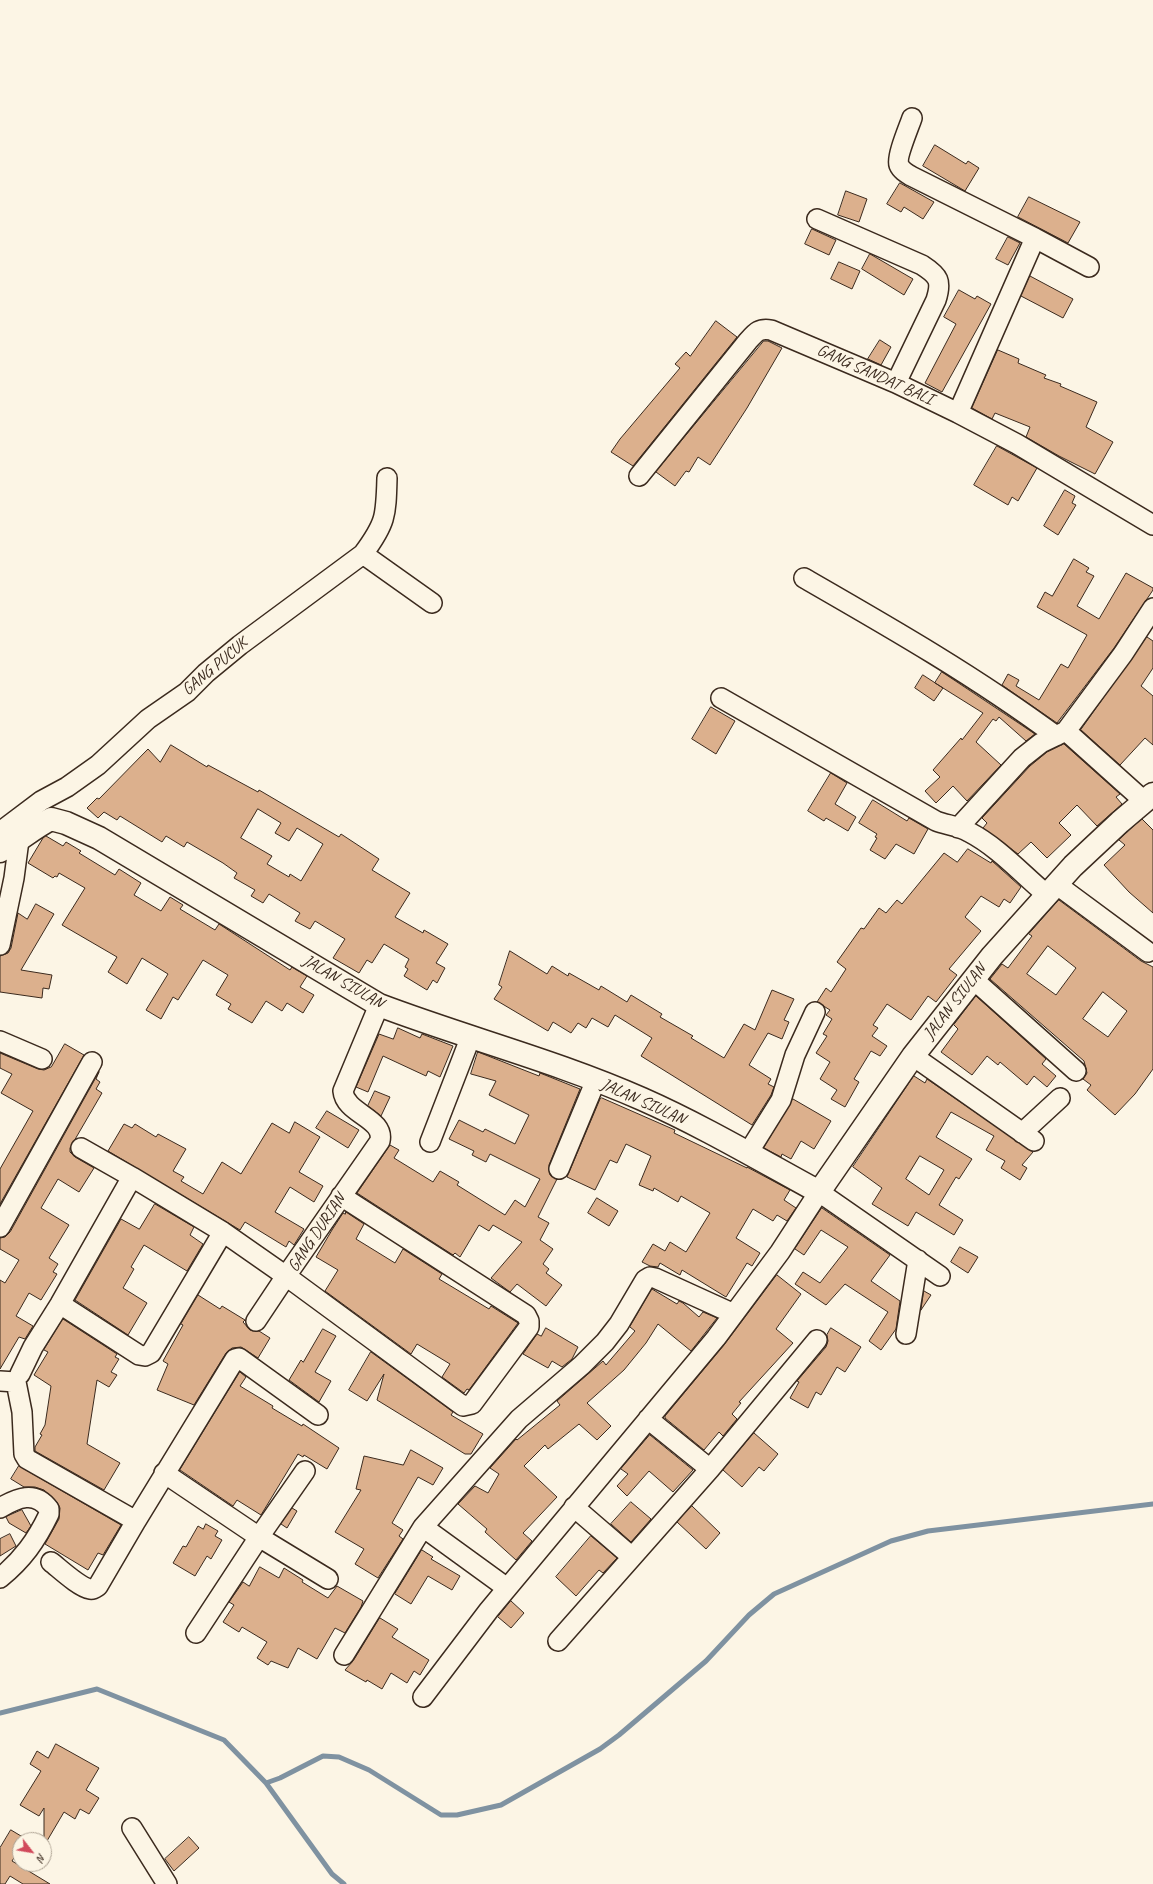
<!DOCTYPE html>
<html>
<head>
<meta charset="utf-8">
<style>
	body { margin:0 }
	#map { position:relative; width:1153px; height:1884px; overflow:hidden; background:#fcf5e5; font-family:Caveat,sans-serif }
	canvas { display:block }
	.north { position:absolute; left:12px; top:1832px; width:40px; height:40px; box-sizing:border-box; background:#fcf5e5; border:1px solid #afa495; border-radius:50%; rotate:121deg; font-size:11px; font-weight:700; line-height:16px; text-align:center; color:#3b2a1e }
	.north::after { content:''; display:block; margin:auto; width:14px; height:18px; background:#d1495b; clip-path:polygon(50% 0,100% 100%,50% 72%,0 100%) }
</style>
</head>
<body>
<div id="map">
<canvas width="1153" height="1884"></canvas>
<div class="north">N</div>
</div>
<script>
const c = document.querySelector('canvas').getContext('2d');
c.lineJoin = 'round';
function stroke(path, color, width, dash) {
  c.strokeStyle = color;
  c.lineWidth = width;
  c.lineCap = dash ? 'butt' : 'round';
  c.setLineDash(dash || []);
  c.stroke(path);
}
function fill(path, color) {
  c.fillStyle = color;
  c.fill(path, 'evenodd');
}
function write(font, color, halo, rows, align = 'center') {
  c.font = font + ' Caveat,sans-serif';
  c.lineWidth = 3;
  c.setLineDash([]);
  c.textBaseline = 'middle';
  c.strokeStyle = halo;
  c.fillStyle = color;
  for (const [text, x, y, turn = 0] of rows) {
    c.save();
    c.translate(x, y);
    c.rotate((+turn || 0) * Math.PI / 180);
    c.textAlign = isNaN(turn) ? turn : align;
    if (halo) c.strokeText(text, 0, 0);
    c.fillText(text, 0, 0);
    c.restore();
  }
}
stroke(new Path2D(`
	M0,1713L97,1689L224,1740L266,1783L332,1874L344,1884
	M266,1783L280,1778L323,1756L339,1757L369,1770L441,1815H457L501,1805L600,1749L619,1735L706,1661L749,1615L774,1594L891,1541L928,1531L1153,1504`), '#7f92a1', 5);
const building = new Path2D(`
	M935,145L966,164L968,161L979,168L965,191L923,166Z
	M900,183L934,202L923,219L904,207L901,212L887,204Z
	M846,191L867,199L859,222L838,215Z
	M1029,197L1080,222L1068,243L1018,217Z
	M812,229L836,240L829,255L805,244Z
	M1008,237L1020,243L1008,265L996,259Z
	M870,254L913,279L904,295L862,269Z
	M839,262L860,271L852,289L831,279Z
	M1030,276L1073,299L1063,318L1021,296Z
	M959,290L975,299L977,296L991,304L942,392L925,383L956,324L944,317Z
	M716,321L737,337L633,466L611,452L620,439L680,368L675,364L686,352L690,356Z
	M880,340L891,347L881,365L868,359Z
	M764,341H768L782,348L747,408L710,465L698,457L689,472L686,471L675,486L656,472Z
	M998,350L1019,359L1018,363L1046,375L1044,378L1061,384L1060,386L1097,402L1086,427L1113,442L1095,474L1059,456L1026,437L1030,427L995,413L992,419L972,408Z
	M997,446L1037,468L1018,501L1012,497L1008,505L974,485Z
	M1065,490L1075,496L1072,503L1076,505L1058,535L1044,526Z
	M1074,559L1089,568L1086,572L1094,576L1077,606L1099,619L1126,573L1153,588V590L1114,648L1057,723L1002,685L1008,674L1019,680L1016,686L1039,700L1061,664L1068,668L1087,635L1037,607L1045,592L1052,596Z
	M1147,637L1153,641V668L1141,686L1153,696V745L1145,738L1120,765L1081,730Z
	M942,672L1035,734L1026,741L999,717L996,721L993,719L976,742L1001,765L967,801L953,786L936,803L925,791L940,777L933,770L961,738L962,740L983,713L935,683Z
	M923,675L943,688L934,701L915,688Z
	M711,707L735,721L716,754L692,739Z
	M1064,744L1120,794L1116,797L1122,804L1097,826L1077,805L1059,823L1071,835L1047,858L1031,842L1018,854L983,828L987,823L982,818L1030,766L1047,752Z
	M171,745L207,767L208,765L258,792L259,790L339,837L341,834L379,859L372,870L410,893L395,917L423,933L424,930L448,944L436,963L445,968L437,983L433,980L427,990L404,976L408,969L405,967L409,959L384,944L372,963L367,960L359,973L333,958L345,939L315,921L310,929L295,921L300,913L269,894L263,903L251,896L255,890L234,878L237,873L223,863L187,842L184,847L166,836L162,842L120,816L117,820L104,812L98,818L87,808L97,798L99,799L148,749L160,762ZM258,809L281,823L275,833L289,841L297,828L323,844L301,881L290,874L289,877L267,864L272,856L241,838Z
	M831,773L847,783L835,804L856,817L848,831L826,818L824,821L808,811Z
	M873,800L907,821L909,818L928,829L914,854L896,844L885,859L870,850L877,838L875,837L877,834L859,823Z
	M1142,819L1153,830V913L1129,892L1104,865L1125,845L1119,840Z
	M46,836L63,846L66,842L81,851L79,853L115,875L119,869L141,883L134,895L161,911L170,897L183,905L180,909L215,930L219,924L290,970L292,967L307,976L300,987L314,995L303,1013L287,1003L282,1011L266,1001L252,1023L228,1009L231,1004L216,995L228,975L203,960L178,1000L173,997L161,1019L146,1010L168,974L142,958L127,984L108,972L117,957L62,925L85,888L59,873L57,877L55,876L53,878L28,863L43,838Z
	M968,849L991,863L992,861L1021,887L1010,903L1004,899L999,907L981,896L965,917L981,931L949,969L957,975L936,1002L928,996L911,1020L887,1004L873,1025L878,1028L872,1036L887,1046L880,1056L871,1051L854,1079L859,1082L845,1107L831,1099L837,1090L820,1079L830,1062L816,1053L827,1036L823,1034L832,1019L826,1015L830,1010L817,1002L826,988L831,992L846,969L837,962L861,928L864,929L879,908L886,913L897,900L902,904L944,853L957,862Z
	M1059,900L1141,961L1153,967V1069L1135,1094L1115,1115L1087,1090L1091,1085L1083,1079L1087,1073L1084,1061L990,979L1002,964L1008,968L1032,936L1029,934ZM1048,946L1076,968L1056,995L1027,974ZM1103,992L1127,1011L1108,1037L1083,1019Z
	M36,904L54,914L21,970L52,975L49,989L43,988L42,998L0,992V956L8,953L11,948L18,913L27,919Z
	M510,951L547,974L552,966L568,976L569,973L599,990L601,986L627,1002L631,995L662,1014L660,1017L693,1036L691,1038L724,1058L744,1024L755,1030L772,990L794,999L784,1020L789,1022L782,1039L768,1033L749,1065L771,1079L768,1084L774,1087L771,1095L752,1125L641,1056L652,1038L615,1015L608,1027L592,1018L586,1028L578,1023L571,1033L553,1022L548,1031L494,999L502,987L499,985Z
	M976,996L1046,1059L1042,1064L1056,1076L1047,1087L1034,1076L1027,1085L1000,1062L998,1065L987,1056L972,1075L941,1052L958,1029L954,1025Z
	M398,1028L420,1038L422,1034L453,1046L440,1077L428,1071L426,1076L383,1056L368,1092L356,1087L379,1034L393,1039Z
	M65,1044L84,1055L0,1204V1169L33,1111L1,1093L12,1074L0,1068V1053L38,1069L44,1070L51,1067Z
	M478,1052L539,1076L540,1073L580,1089L549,1165L550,1175L557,1179L538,1217L549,1223L540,1240L553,1249L543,1264L549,1269L546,1273L562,1285L546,1306L517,1284L510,1292L491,1278L522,1242L493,1225L489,1231L479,1225L460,1257L455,1253L453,1255L357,1193L390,1145L399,1150L394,1158L433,1182L440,1171L459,1182L457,1185L505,1215L515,1200L525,1207L540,1179L490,1154L486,1162L472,1155L474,1151L449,1139L459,1120L483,1132L485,1129L515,1144L529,1115L489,1095L496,1081L471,1074Z
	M99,1072L96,1079L100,1082L96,1089L102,1093L70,1148V1152L75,1157L94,1168L79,1192L58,1179L41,1208L69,1225L49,1258L58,1264L53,1272L57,1274L41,1300L29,1293L16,1316L33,1326L25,1339L19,1337L0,1369V1280L5,1283L19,1260L0,1249V1238L5,1237L10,1232Z
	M914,1076L925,1083L927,1079L1033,1152L1022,1165L1027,1168L1020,1180L1001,1168L1005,1161L986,1150L994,1136L951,1112L936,1137L972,1159L959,1179L956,1177L939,1205L963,1220L954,1235L916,1212L908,1226L872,1204L882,1188L853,1167ZM920,1156L944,1170L929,1195L906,1179Z
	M375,1091L390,1097L381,1116L368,1106Z
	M602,1098L675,1130L674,1133L747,1168V1167L790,1190L784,1200L796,1208L787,1221L777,1215L773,1221L753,1209L736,1238L760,1253L752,1266L747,1263L726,1297L682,1270L680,1275L660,1263L658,1267L650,1266L642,1262L653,1244L665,1251L670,1242L686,1252L710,1213L681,1196L678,1202L654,1188L653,1191L639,1185L651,1156L626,1144L617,1163L610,1160L595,1190L567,1177L600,1099Z
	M793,1099L831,1121L814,1149L801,1141L791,1159L782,1154L781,1157L764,1148Z
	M327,1111L359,1130L348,1148L316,1128Z
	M295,1122L320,1137L299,1172L323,1186L314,1202L290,1187L275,1212L304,1229L294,1245L289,1241L286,1247L245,1222L240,1230L108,1151L124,1124L132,1128L135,1124L156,1137L158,1134L186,1149L173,1171L184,1177L181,1181L203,1194L222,1162L241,1174L272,1123L289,1133Z
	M597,1198L618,1211L609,1226L588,1213Z
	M155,1204L194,1227L190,1235L203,1244L187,1271L144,1245L131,1267L134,1269L123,1288L147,1303L128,1335L75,1300L121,1219L139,1229Z
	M822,1208L890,1255L871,1281L900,1301L896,1329L881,1350L869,1341L888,1312L845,1284L826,1305L795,1284L803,1272L820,1283L848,1247L821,1230L804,1255L795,1249Z
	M346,1212L364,1224L356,1239L395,1263L403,1249L442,1274L439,1279L489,1309L491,1306L518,1323L469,1390L467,1389L464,1393L442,1377L450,1364L417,1344L411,1354L325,1291L338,1270L316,1257L332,1230L343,1213L345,1214Z
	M960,1247L978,1257L968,1273L951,1262Z
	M777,1275L801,1294L776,1329L793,1343L739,1402L741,1403L732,1414L737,1419L723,1436L719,1432L704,1450L665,1418V1416L724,1345Z
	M652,1289L677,1304L679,1301L683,1303L699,1317L703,1312L717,1318L691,1351L658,1324L646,1343L624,1370L587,1403L611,1426L597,1440L579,1424L548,1449L545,1445L524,1466L557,1497L523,1533L532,1541L516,1560L485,1532L487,1529L458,1504L475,1486L488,1493L499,1474L490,1468L516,1439L517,1440L560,1405L557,1401L603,1361L606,1365L635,1331L630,1327Z
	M924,1291L931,1295L921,1310Z
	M198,1295L220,1309L222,1306L245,1320L243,1322L250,1330L259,1331L270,1338L258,1358L241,1347L232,1348L226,1353L194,1405L157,1390L168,1364L163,1361L183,1325L181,1324Z
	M63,1319L117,1354L115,1357L119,1359L111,1372L117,1375L109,1387L97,1380L87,1444L120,1463L104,1490L35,1451V1447L42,1435L40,1434L45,1425L51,1386L34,1375L48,1352L44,1350Z
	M546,1328L578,1347L572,1359L562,1367L552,1361L548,1368L523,1354L537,1334L541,1336Z
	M831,1328L861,1347L845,1372L837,1367L821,1395L816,1392L808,1408L790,1398L799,1382L797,1381L826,1347L828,1341L827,1335Z
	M323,1329L336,1336L315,1372L331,1381L319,1402L289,1380L301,1360L303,1362Z
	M371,1352L453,1412L451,1415L483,1434L471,1454H465L377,1400L384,1374L367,1401L349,1390Z
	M240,1372L246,1377L240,1386L273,1406L272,1408L302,1426L303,1424L339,1448L327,1469L304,1455L303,1457L298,1454L261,1515L237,1500L233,1506L180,1470Z
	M754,1433L778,1454L764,1471L759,1467L742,1487L723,1470Z
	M650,1435L693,1470L673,1492L649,1471L627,1496L617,1486L628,1474L621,1469Z
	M411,1450L443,1468L433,1485L418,1477L392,1523L403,1530L399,1536L403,1539L378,1578L355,1564L364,1549L335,1532L361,1490L356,1489L364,1456L403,1465Z
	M19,1466L121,1525L103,1555L98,1553L88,1570L45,1544L59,1519L60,1508L57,1502L44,1490L35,1487H24L11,1479Z
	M631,1502L651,1519L631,1542L611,1524Z
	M692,1506L720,1533L706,1549L677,1522Z
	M292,1508L297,1511L287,1528L281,1524Z
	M22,1510L31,1526L26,1533L9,1523L6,1517Z
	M206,1524L218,1531L215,1536L222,1540L211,1559L207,1556L195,1576L173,1563L183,1546L186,1547L198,1526L203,1529Z
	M10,1534L16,1546L0,1556V1539Z
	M591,1536L617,1558L603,1573L599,1570L576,1596L556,1577Z
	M422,1550L433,1557L431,1559L460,1576L452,1590L428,1576L411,1604L395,1594Z
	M260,1567L279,1578L284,1568L303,1580L302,1582L328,1598L337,1586L363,1601L361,1607L345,1633L335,1628L317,1659L298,1648L288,1668L271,1661L268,1665L257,1658L267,1642L242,1627L239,1632L223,1622L234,1605L229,1602L243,1582L249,1586Z
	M511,1601L524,1613L511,1628L498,1617Z
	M380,1618L398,1629L392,1637L429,1660L420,1675L414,1671L407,1683L391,1673L382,1689L367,1680L366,1682L345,1670L353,1661Z
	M56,1744L99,1768L86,1790L99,1798L89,1814L80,1809L75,1819L64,1812L44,1846V1808L39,1816L20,1805L41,1771L30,1764L37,1751L48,1758Z
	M11,1830L26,1839L20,1840V1848L12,1861L50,1884H23L10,1876L5,1884H0V1848Z
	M189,1837L199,1848L174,1871L165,1859Z`);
fill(building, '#dcb08d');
stroke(building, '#3b2a1e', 1);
const minor = new Path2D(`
	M912,118C909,127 896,157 899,165C901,170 906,173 911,176L1035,238L1089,267
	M817,219L922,265C939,276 942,281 936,300L896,383
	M958,413L1035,238
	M639,476L748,341C756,332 759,328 771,330L896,383L958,413L1017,444L1153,525
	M363,554C386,523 386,516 387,478
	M804,578C891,628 975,676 1056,736
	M721,698L936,821C946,825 959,826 969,832C998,847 1021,873 1046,894
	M1066,731L1144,801
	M958,828L1022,758L1041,743L1066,731L1123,654L1153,608
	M0,832L41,801L67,787L98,765L148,719L187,692L206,673L240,645L363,554L432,603
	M1056,884L1148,952
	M0,945L14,878L19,840
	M973,979L1076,1071
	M0,1041L42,1059
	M913,1056L1034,1141
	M1022,1133L1060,1098
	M430,1142L471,1036
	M81,1148L132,1177
	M748,1153L781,1100L795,1055L815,1012
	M559,1169L596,1080
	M341,1196L526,1315L529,1321V1327L472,1404L463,1406L286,1276L380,1141C385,1118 345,1114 343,1091L379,1005
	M0,1227L92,1062
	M60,1304L139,1355L145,1356L151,1353L223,1232
	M906,1334L918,1260
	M20,1374L33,1347L60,1304L132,1177L223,1232L286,1276L256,1321
	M0,1381L16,1382L22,1412L24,1454L27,1459L136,1521L235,1359L239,1358L318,1415
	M648,1419L710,1469
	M305,1471L259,1537L328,1579
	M164,1473L259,1537L196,1633
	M574,1507L632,1557
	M0,1508C17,1498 35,1490 49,1509V1514C36,1541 23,1559 0,1578
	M423,1527L507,1588
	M51,1562C60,1569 79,1587 90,1589C93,1590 95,1588 98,1586L136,1521
	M558,1641L710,1469L817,1340
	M344,1655L423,1527L519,1419L582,1365L605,1342L619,1324L645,1280L650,1277L655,1278L734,1314
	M423,1697L489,1610L716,1338L780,1252L819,1192L940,1276
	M132,1828L167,1884`);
const tertiary = new Path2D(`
	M0,851C18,842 33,828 51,819L66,823L99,838L379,1005C466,1038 556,1061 642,1099C701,1125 762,1161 819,1192L913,1056L992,956L1073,866L1120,822L1153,794`);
stroke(minor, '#3b2a1e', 22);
stroke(tertiary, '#3b2a1e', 25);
stroke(minor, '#fcf5e5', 19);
stroke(tertiary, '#fcf5e5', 22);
write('17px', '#3b2a1e', '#fcf5e5', [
	["GANG SANDAT BALI",875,375,24],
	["GANG PUCUK",215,667,-40],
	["JALAN SIULAN",343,982,30],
	["JALAN SIULAN",955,1002,-52],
	["JALAN SIULAN",643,1102,24],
	["GANG DURIAN",317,1233,-56]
]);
</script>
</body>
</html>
